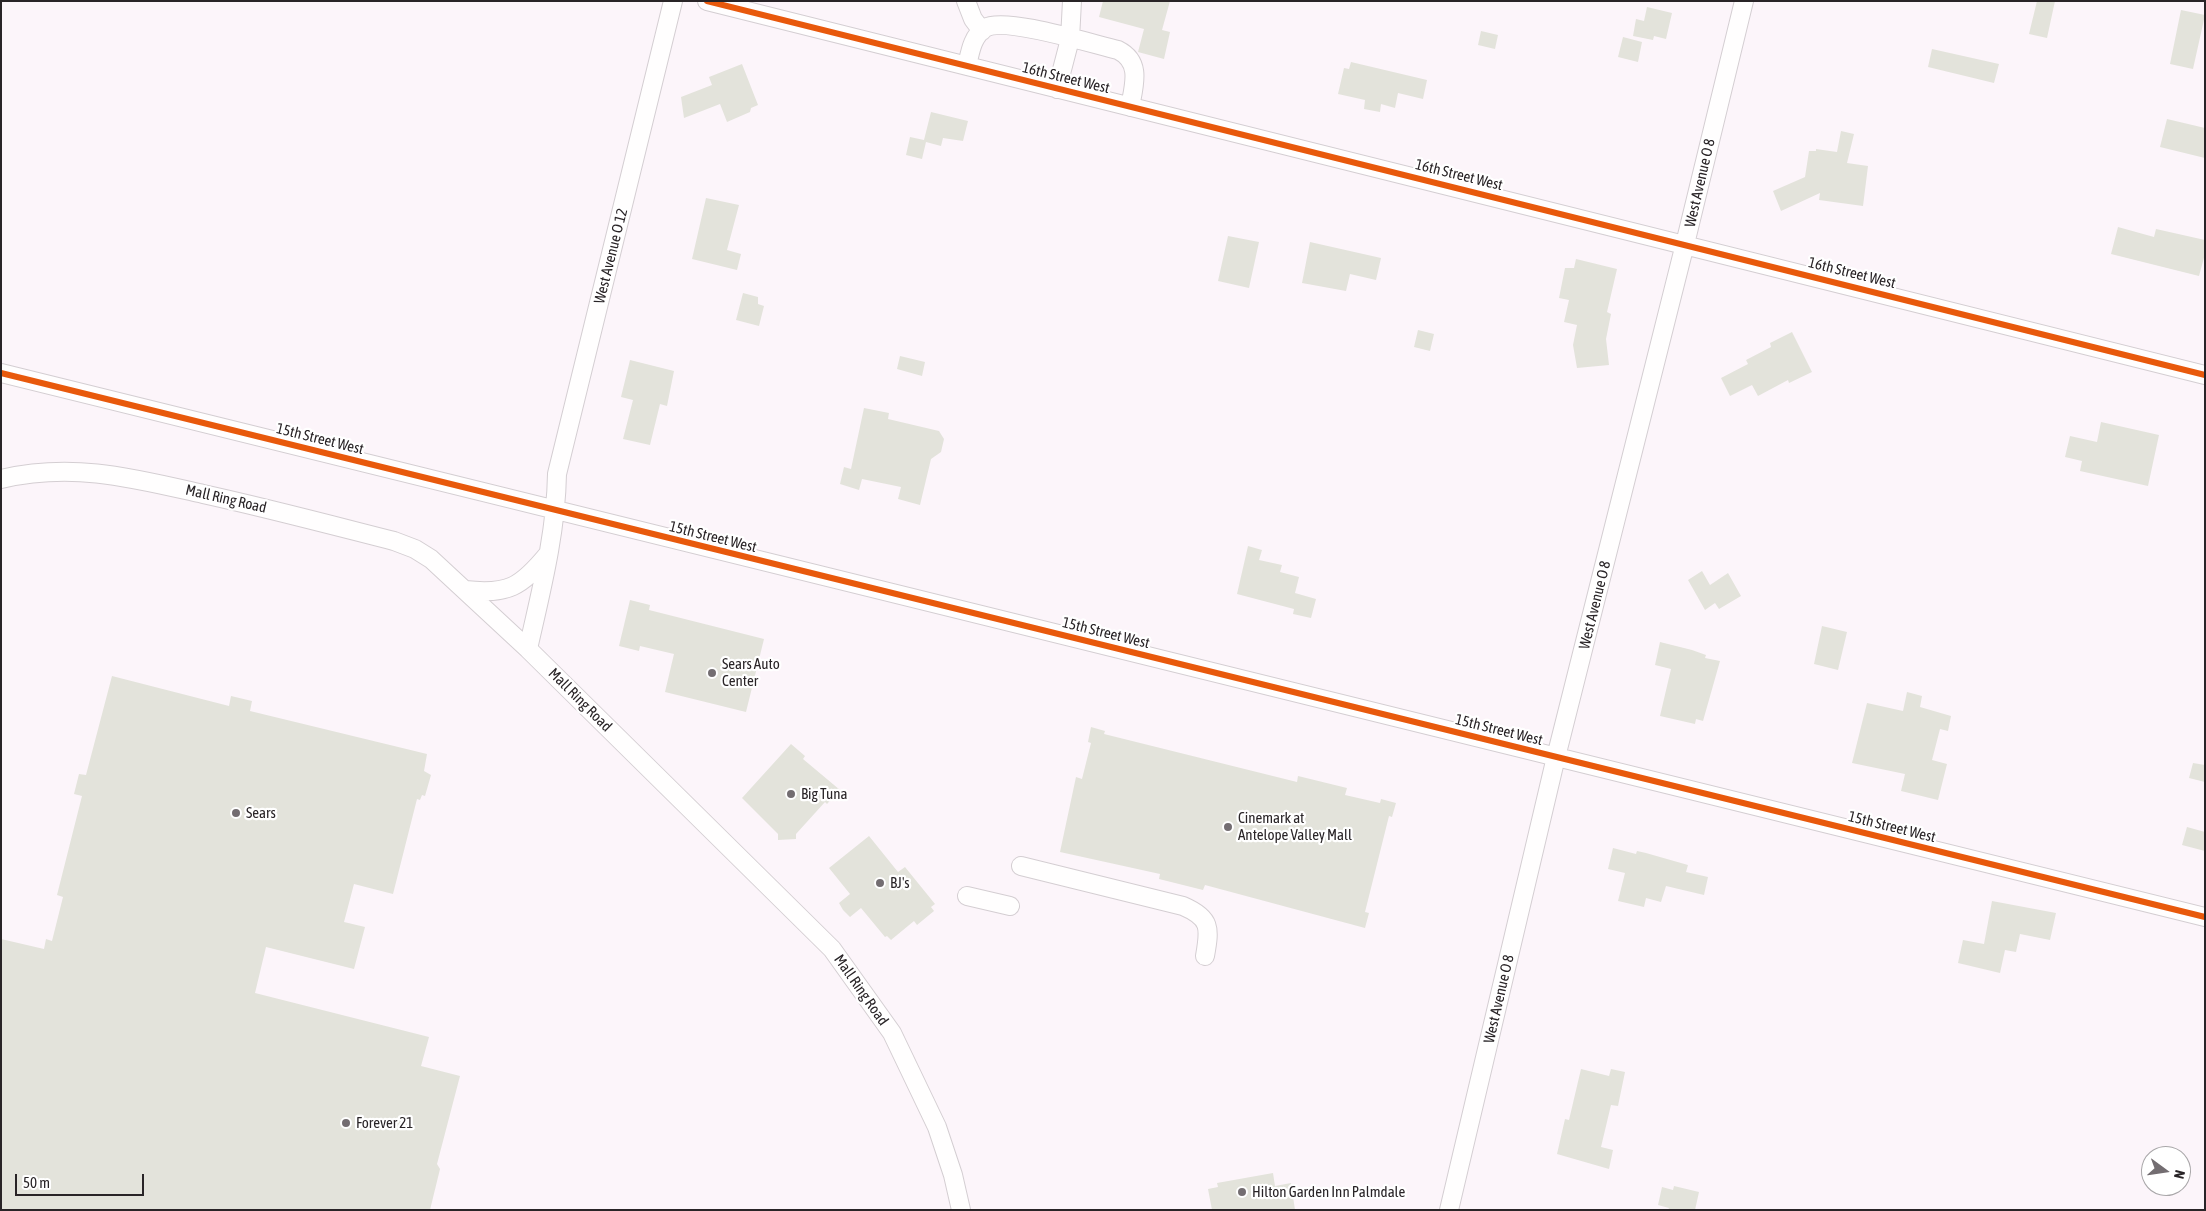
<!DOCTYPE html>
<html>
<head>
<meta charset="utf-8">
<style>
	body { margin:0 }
	#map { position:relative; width:2206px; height:1211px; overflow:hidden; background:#fcf5fa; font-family:"Asap Condensed",sans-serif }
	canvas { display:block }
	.frame { position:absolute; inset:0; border:2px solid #292427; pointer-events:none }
	.north { position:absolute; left:2141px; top:1146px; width:50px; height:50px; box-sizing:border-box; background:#fff; border:1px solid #a9a7a9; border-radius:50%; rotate:104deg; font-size:14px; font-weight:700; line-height:20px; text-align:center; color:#292427 }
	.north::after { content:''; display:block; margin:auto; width:18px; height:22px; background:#736d71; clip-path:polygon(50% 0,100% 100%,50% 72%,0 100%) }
	.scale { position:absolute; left:15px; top:1174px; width:129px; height:22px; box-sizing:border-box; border:2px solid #292427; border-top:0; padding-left:6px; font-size:15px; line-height:18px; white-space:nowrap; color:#292427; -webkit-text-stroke:4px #fff; paint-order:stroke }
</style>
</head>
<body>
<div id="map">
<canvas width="2206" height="1211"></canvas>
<div class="frame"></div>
<div class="north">N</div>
<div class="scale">50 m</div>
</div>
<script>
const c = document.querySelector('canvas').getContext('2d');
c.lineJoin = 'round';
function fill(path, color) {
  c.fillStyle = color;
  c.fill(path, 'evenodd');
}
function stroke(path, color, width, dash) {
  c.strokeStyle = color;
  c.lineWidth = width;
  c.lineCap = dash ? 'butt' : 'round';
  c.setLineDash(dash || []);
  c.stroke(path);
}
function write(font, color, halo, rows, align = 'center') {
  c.font = font + ' "Asap Condensed",sans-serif';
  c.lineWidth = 4.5;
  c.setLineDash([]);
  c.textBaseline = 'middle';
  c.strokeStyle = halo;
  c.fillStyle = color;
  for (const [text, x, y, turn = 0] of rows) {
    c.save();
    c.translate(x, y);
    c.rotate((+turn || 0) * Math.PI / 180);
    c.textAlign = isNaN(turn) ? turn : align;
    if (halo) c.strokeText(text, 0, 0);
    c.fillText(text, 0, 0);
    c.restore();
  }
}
fill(new Path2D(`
	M1103,1H1170L1162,30L1170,32L1164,59L1138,52L1144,29L1099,17Z
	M2037,1H2055L2047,38L2029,34Z
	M1647,7L1672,13L1666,39L1654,36L1653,40L1633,36L1636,19L1644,21Z
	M2181,10L2205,15L2193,69L2170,64Z
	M1481,31L1498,35L1495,49L1478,45Z
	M1623,37L1642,42L1638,62L1618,57Z
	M1932,49L1999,64L1994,83L1928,67Z
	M1351,62L1427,80L1423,99L1398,93L1395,108L1381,104L1380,112L1364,109L1365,100L1338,94L1344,68L1349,69Z
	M742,64L758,105L751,108L750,112L727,122L720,104L684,118L681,97L712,85L709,77Z
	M931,112L968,121L963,141L943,138L941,146L926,142L922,159L906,155L910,137L924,140Z
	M2167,119L2205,128V158L2160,147Z
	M1841,131L1854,134L1847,163L1868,166L1863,206L1819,200L1820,193L1781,211L1773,191L1805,177L1809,151H1816V149L1837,152Z
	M706,198L739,205L727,250L741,254L737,270L692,259Z
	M2118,227L2154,237L2156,229L2205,240V254L2199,276L2111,254Z
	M1228,236L1259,242L1249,288L1218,281Z
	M1310,242L1381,258L1376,280L1350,274L1346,291L1302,283Z
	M1576,259L1617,269L1607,312L1611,314L1606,339L1609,365L1577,368L1573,345L1577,325L1564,322L1569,300L1559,298L1565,268H1574Z
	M743,293L758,297V304L764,306L759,326L736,320Z
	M1418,330L1434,334L1430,351L1414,347Z
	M1792,332L1812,372L1789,383L1788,380L1758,396L1752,385L1730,396L1721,378L1748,364L1746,360L1771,347L1770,343Z
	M900,356L925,362L922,376L897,369Z
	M630,360L674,371L667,406L660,404L650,445L623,439L633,400L621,397Z
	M864,408L889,413L888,419L939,431L944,439L941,452L931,459L920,505L898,499L901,487L862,479L859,490L840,484L844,467L851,469Z
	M2101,422L2159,435L2148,486L2080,471L2082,461L2065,457L2070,436L2097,442Z
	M1248,546L1262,550L1259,560L1282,565L1280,572L1299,577L1295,593L1316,599L1311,618L1293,614L1294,609L1237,594Z
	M1702,571L1710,585L1728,573L1741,596L1719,609L1715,603L1705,610L1688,580Z
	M630,600L650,605L649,610L764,639L746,712L665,692L674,654L640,646L639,651L619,646Z
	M1822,626L1847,632L1838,670L1814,664Z
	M1660,642L1692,650L1706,655L1705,658L1720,661L1703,721L1696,719L1695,724L1660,716L1671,669L1655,665Z
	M112,676L229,706L231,696L252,701L250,711L427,754L424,771L431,775L425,796L422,795L420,800L417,799L393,894L354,884L344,922L365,927L354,969L266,947L255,993L429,1037L421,1066L460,1076L437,1164L440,1169L430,1210H1V939L44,949L46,939L52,941L63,897L57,895L82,796L74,794L79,774L86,775Z
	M1907,692L1922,696L1920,707L1951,716L1948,731L1940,729L1932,760L1947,764L1938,800L1901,791L1905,774L1852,763L1867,703L1903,711Z
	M1091,727L1105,731L1104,734L1297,782L1298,776L1347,788L1345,795L1380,803L1381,799L1396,803L1392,817L1389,816L1365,912L1369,913L1365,928L1205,885L1203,890L1159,879L1160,874L1060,852L1076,777L1082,779L1091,743L1088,742Z
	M791,744L805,756L803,759L840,790L827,804L825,802L796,834V839L778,840V834L742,798Z
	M2193,763L2205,765V782L2189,778Z
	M2187,827L2205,832V851L2182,845Z
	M869,836L898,872L905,867L935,904L931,907L934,911L917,925L914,921L891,940L887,936L885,937L861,908L850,917L843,910L839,903L850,894L829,868Z
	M1613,848L1636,854L1637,851L1646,853L1688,865L1686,872L1708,877L1704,895L1666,886L1661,902L1646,898L1644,907L1618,901L1625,873L1608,869Z
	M1992,901L2056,913L2050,940L2020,934L2016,952L2005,950L2000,973L1958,963L1963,940L1984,944Z
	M1581,1069L1609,1076L1611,1069L1625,1072L1618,1106L1611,1105L1601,1147L1613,1150L1609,1169L1557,1154L1565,1119L1569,1120Z
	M1273,1173L1275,1186L1291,1183L1295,1210H1212L1208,1189L1218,1187L1217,1183Z
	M1674,1186L1699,1192L1695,1210H1668L1669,1208L1658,1205L1662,1187L1673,1190Z`), '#e3e3db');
const minor = new Path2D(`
	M707,1L2205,375
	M966,1L973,19L982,31
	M967,66C970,53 972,36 985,28C1004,16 1092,44 1118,50C1142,62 1134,85 1130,107
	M1057,89L1070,39L1072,1
	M1,373L2205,917
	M1,479C73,462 133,478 203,494C267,508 331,525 394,541L415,549L431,559L528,649L832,949L892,1033L937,1127L953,1175L961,1210
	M465,590C508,595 521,587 548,554
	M528,649C541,591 556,534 557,474L673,1
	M1021,866L1183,906C1211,918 1210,928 1205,956
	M967,896L1010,906
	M1449,1210L1556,757L1685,244L1744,1`);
stroke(minor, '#d4ced2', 20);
stroke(minor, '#fffefe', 18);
stroke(new Path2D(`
	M707,1L2205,375
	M1,373L2205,917`), '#e8590c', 6);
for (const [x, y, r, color] of [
	[712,673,5,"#736d71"],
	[791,794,5,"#736d71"],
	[236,813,5,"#736d71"],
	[1228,827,5,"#736d71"],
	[880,883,5,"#736d71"],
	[346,1123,5,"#736d71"],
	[1242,1192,5,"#736d71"]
]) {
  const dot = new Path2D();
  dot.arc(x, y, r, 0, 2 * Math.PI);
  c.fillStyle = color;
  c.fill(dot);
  stroke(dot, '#fff', 2);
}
write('15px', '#292427', '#fff', [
	["16th Street West",1066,78,14],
	["16th Street West",1459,175,14],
	["West Avenue O 8",1700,183,-77],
	["West Avenue O 12",611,256,-76],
	["16th Street West",1852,273,14],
	["15th Street West",320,439,14],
	["Mall Ring Road",226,499,13],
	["15th Street West",713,537,14],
	["West Avenue O 8",1595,605,-76],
	["15th Street West",1106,633,14],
	["Mall Ring Road",580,700,45],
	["15th Street West",1499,730,14],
	["15th Street West",1892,827,14],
	["Mall Ring Road",861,990,55],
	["West Avenue O 8",1499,999,-77]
]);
write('15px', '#292427', '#fff', [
	["Sears Auto",722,664],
	["Center",722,681],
	["Big Tuna",801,794],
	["Sears",246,813],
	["Cinemark at",1238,818],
	["Antelope Valley Mall",1238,835],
	["BJ's",890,883],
	["Forever 21",356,1123],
	["Hilton Garden Inn Palmdale",1252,1192]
], 'left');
</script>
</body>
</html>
